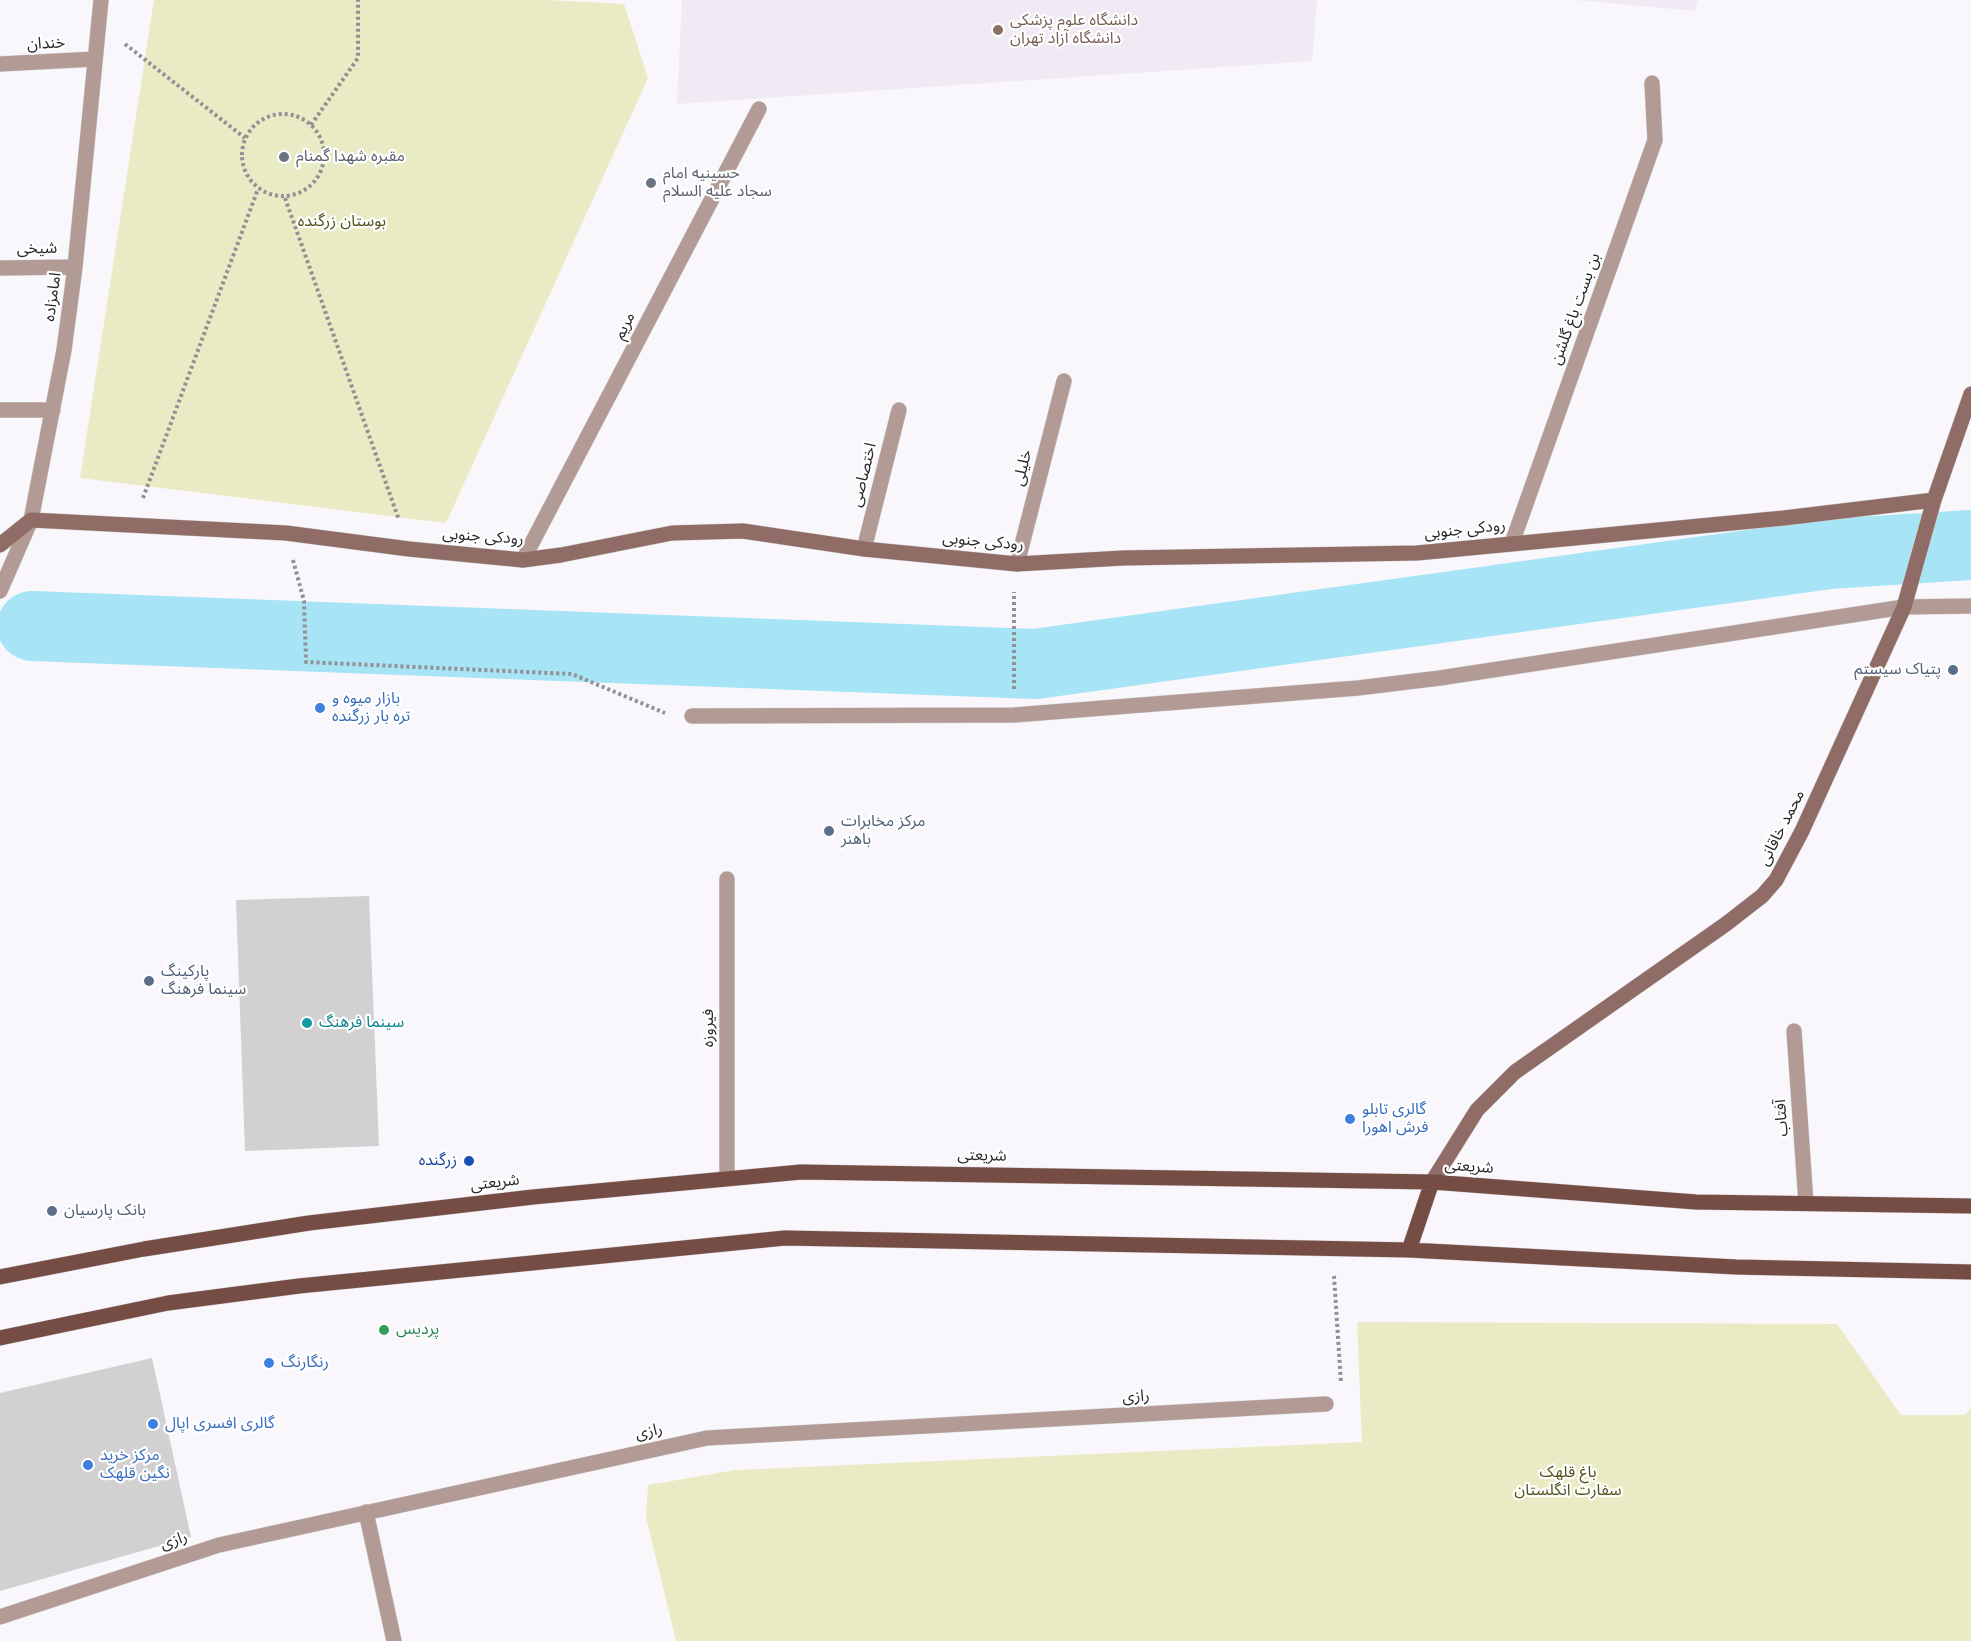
<!DOCTYPE html>
<html>
<head>
<meta charset="utf-8">
<style>
	body { margin:0 }
	canvas { display:block; background:#f9f7fb }
</style>
</head>
<body>
<canvas width="1971" height="1641"></canvas>
<script>
const c = document.querySelector('canvas').getContext('2d');
c.lineJoin = 'round';
function fill(path, color) {
  c.fillStyle = color;
  c.fill(path, 'evenodd');
}
function stroke(path, color, width, dash) {
  c.strokeStyle = color;
  c.lineWidth = width;
  c.lineCap = dash ? 'butt' : 'round';
  c.setLineDash(dash || []);
  c.stroke(path);
}
function write(font, color, halo, rows, align = 'center') {
  c.font = font + ' "Varela Round","Noto Sans Arabic",sans-serif';
  c.lineWidth = 4.5;
  c.setLineDash([]);
  c.textBaseline = 'middle';
  c.strokeStyle = halo;
  c.fillStyle = color;
  for (const [text, x, y, turn = 0] of rows) {
    c.save();
    c.translate(x, y);
    c.rotate((+turn || 0) * Math.PI / 180);
    c.textAlign = isNaN(turn) ? turn : align;
    if (halo) c.strokeText(text, 0, 0);
    c.fillText(text, 0, 0);
    c.restore();
  }
}
fill(new Path2D(`
	M682,0H1317L1312,61L677,104Z
	M1575,0H1698L1695,11Z`), '#f0eaf4');
fill(new Path2D(`
	M154,0H547L624,4L648,78L446,523L80,478Z
	M1357,1322L1837,1324L1901,1415H1965L1971,1408V1641H676L646,1517L648,1485L736,1470L1362,1442Z`), '#e9ebc4');
stroke(new Path2D(`
	M32,626L1035,664L1829,554L1971,545`), '#a6e4f6', 70);
fill(new Path2D(`
	M369,896L379,1146L245,1151L236,900Z
	M152,1358L191,1537L0,1591V1393Z`), '#d3d0d2');
const street = new Path2D(`
	M0,64L95,59
	M0,268L75,267
	M0,410H53
	M1512,543L1655,140L1652,83
	M864,549L899,410
	M523,560L759,109
	M1017,564L1064,381
	M0,591L31,520L64,350L75,267L101,0
	M692,716L1014,715L1358,688L1440,678L1904,607L1971,606
	M1794,1031L1806,1203
	M727,1178V879
	M366,1512L394,1641
	M0,1617L219,1545L707,1438L1326,1404`);
const secondary = new Path2D(`
	M0,545L31,520L286,533L409,549L523,560L561,555L672,533L743,531L864,549L1017,564L1123,558L1417,553L1784,518L1934,500
	M1432,1182L1477,1110L1515,1072L1726,924L1762,896L1776,880L1802,831L1904,607L1934,500L1971,394`);
const primary = new Path2D(`
	M1409,1250L1432,1182
	M0,1277L144,1249L309,1223L533,1197L801,1172L1432,1182L1696,1202L1971,1206
	M0,1338L168,1303L299,1286L785,1238L1409,1250L1736,1267L1971,1272`);
stroke(street, '#d4d2d5', 16);
stroke(secondary, '#d4d2d5', 16);
stroke(primary, '#d4d2d5', 16);
stroke(new Path2D(`
	M125,44L245,138
	M242 155a41 41 0 1 1 82 0a41 41 0 1 1-82 0Z
	M311,125L358,58V0
	M285,198L399,520
	M143,498L258,189
	M293,560L304,601L306,662L572,674L665,713
	M1014,689V592
	M1334,1276L1341,1383`), '#929093', 4, [3, 3]);
stroke(street, '#b29a95', 15);
stroke(secondary, '#8f6d66', 15);
stroke(primary, '#754d45', 15);
for (const [x, y, r, color] of [
	[998,30,6,"#8d6e63"],
	[284,157,6,"#6b7280"],
	[651,183,6,"#6b7280"],
	[1953,670,6,"#5c6f8a"],
	[320,708,6,"#3f7fe0"],
	[829,831,6,"#5c6f8a"],
	[149,981,6,"#5c6f8a"],
	[307,1023,6,"#0f9aa8"],
	[1350,1119,6,"#3f7fe0"],
	[469,1161,6,"#1a4fb4"],
	[52,1211,6,"#5c6f8a"],
	[384,1330,6,"#2e9e5b"],
	[269,1363,6,"#3f7fe0"],
	[153,1424,6,"#3f7fe0"],
	[88,1465,6,"#3f7fe0"]
]) {
  const dot = new Path2D();
  dot.arc(x, y, r, 0, 2 * Math.PI);
  c.fillStyle = color;
  c.fill(dot);
  stroke(dot, '#fff', 2);
}
write('16px', '#785e54', '#fff', [
	["دانشگاه علوم پزشکی",1010,21],
	["دانشگاه آزاد تهران",1010,39]
], 'left');
write('16px', '#292829', '#fff', [
	["خندان",46,44,-3],
	["شیخی",37,249,-1],
	["امامزاده",53,297,-82],
	["بن بست باغ گلشن",1576,309,-70],
	["مریم",625,326,-63],
	["خلیلی",1023,468,-76],
	["اختصاصی",864,475,-76],
	["رودکی جنوبی",1465,530,-6],
	["رودکی جنوبی",483,537,4],
	["رودکی جنوبی",983,542,5],
	["محمد خاقانی",1782,828,-63],
	["فیروزه",709,1028,-90],
	["آفتاب",1782,1118,-94],
	["شریعتی",982,1156,1],
	["شریعتی",1469,1167,4],
	["شریعتی",495,1183,-7],
	["رازی",1136,1397,-3],
	["رازی",649,1432,-12],
	["رازی",174,1541,-18]
]);
write('16px', '#5b616d', '#fff', [
	["مقبره شهدا گمنام",296,157],
	["حسینیه امام",663,174],
	["سجاد علیه السلام",663,192]
], 'left');
write('16px', '#515219', '#fff', [
	["بوستان زرگنده",342,222],
	["باغ قلهک",1568,1473],
	["سفارت انگلستان",1568,1491]
]);
write('16px', '#4e5e75', '#fff', [
	["پتیاک سیستم",1941,670,"right"],
	["مرکز مخابرات",841,822],
	["باهنر",841,840],
	["پارکینگ",161,972],
	["سینما فرهنگ",161,990],
	["بانک پارسیان",64,1211]
], 'left');
write('16px', '#366cbe', '#fff', [
	["بازار میوه و",332,699],
	["تره بار زرگنده",332,717],
	["گالری تابلو",1362,1110],
	["فرش اهورا",1362,1128],
	["رنگارنگ",281,1363],
	["گالری افسری اپال",165,1424],
	["مرکز خرید",100,1456],
	["نگین قلهک",100,1474]
], 'left');
write('16px', '#0d838f', '#fff', [
	["سینما فرهنگ",319,1023]
], 'left');
write('16px', '#164399', '#fff', [
	["زرگنده",457,1161]
], 'right');
write('16px', '#27864d', '#fff', [
	["پردیس",396,1330]
], 'left');
</script>
</body>
</html>
